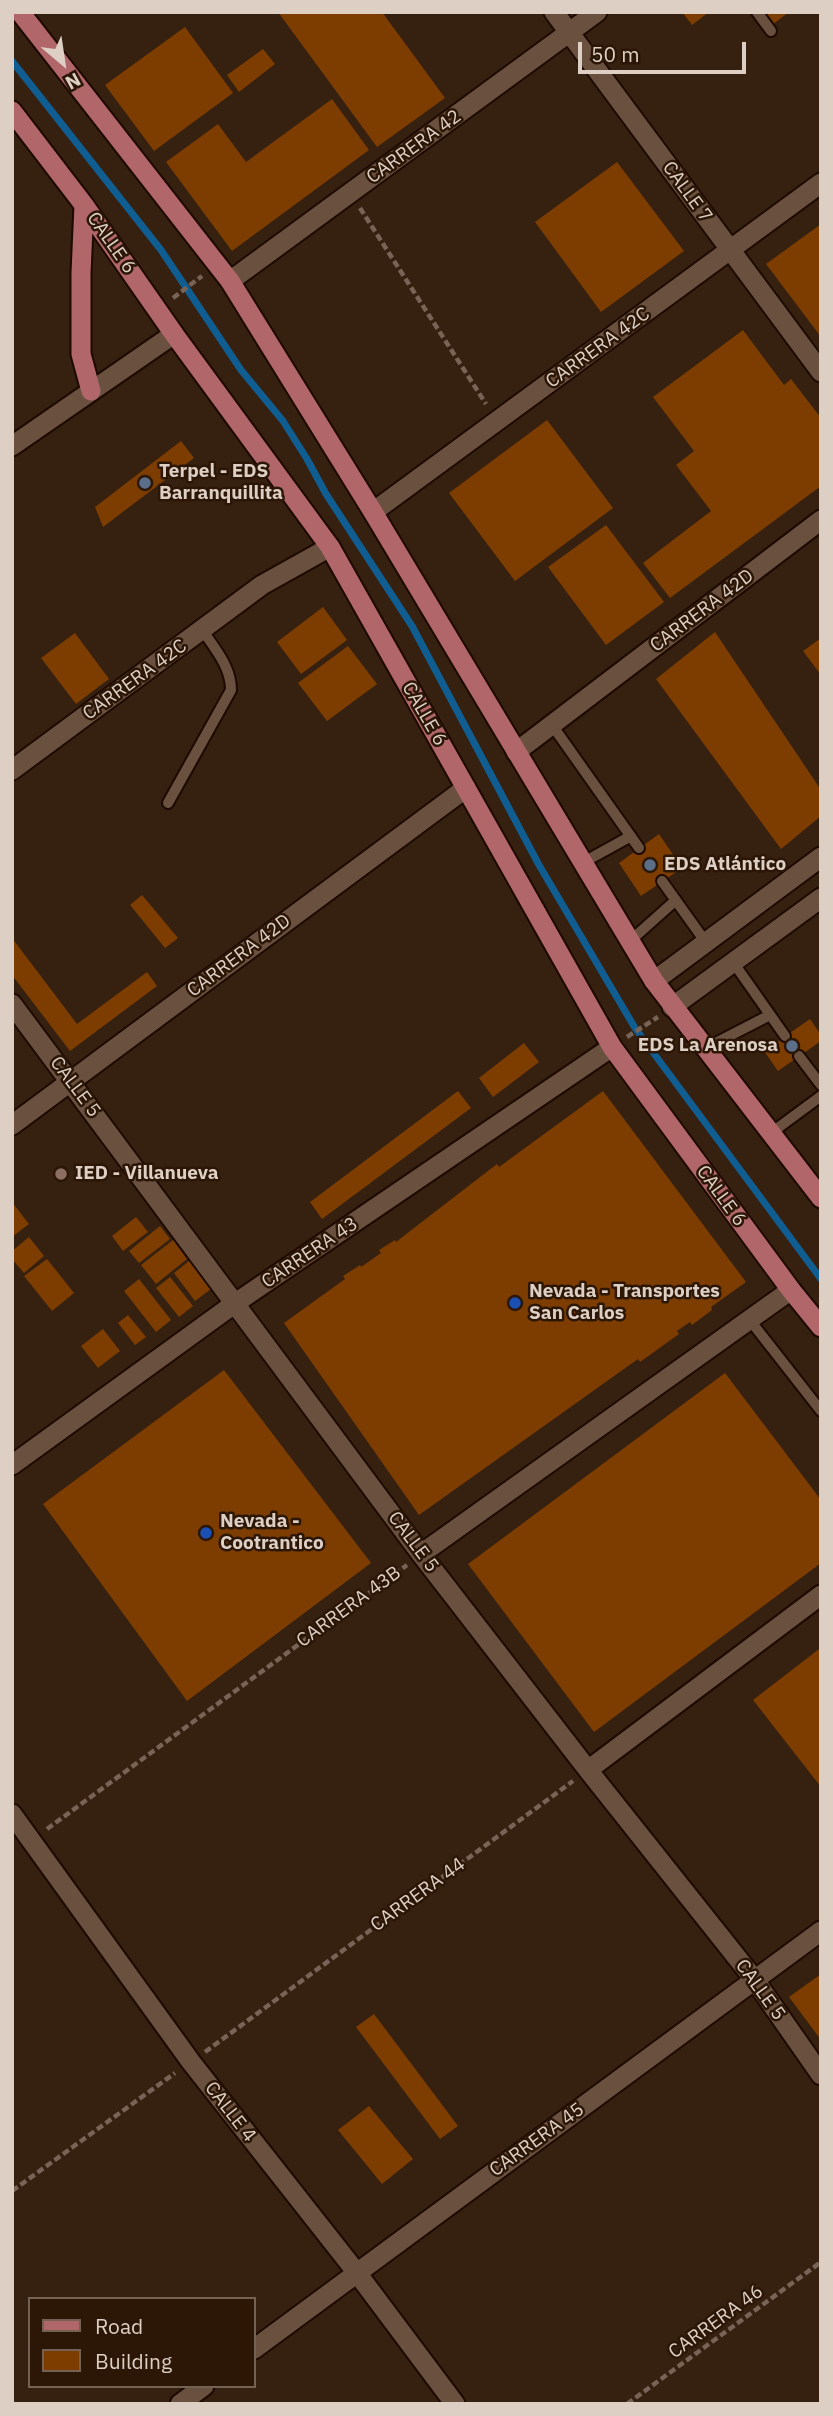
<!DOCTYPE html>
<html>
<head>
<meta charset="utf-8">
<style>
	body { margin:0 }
	#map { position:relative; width:833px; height:2416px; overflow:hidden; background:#362010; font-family:"IBM Plex Sans",sans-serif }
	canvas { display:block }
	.frame { position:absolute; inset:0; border:14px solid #decfc5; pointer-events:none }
	.legend { position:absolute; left:28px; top:2297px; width:228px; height:91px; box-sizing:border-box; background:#2c1707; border:2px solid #736153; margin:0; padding:9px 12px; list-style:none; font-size:21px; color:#decfc5 }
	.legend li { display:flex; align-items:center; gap:14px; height:35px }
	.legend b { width:35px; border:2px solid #736153 }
	.north { position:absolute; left:28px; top:28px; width:70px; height:70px; -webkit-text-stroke:5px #2c1707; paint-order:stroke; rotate:151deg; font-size:19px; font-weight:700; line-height:28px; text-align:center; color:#decfc5 }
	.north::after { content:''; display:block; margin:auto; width:24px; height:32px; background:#decfc5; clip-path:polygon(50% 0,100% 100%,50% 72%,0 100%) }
	.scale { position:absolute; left:578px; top:42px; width:168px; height:32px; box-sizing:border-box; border:4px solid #decfc5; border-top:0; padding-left:9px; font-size:21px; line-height:24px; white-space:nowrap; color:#decfc5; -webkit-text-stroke:5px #2c1707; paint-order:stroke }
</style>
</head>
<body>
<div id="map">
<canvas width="833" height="2416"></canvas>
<div class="frame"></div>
<ul class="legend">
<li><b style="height:9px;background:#b1666a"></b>Road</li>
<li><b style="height:19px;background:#7d3d00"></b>Building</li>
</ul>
<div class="north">N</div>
<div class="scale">50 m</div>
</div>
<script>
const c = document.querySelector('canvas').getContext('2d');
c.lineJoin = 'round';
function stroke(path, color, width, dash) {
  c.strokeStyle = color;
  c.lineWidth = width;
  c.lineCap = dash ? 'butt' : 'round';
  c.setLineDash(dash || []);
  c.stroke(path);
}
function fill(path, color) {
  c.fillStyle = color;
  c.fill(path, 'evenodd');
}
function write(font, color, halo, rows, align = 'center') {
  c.font = font + ' "IBM Plex Sans",sans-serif';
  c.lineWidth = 5;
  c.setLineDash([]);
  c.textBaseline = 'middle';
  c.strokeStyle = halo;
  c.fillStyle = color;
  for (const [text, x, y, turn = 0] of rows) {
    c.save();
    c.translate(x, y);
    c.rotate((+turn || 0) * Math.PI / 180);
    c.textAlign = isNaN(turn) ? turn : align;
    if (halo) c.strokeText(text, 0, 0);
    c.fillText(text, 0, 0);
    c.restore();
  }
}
stroke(new Path2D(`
	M12,61L161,250L241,370L283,421L307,459L326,494L412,626L539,865L635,1028L821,1279`), '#105d91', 7);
fill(new Path2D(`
	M278,12H382L445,98L377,147Z
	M682,12H709L692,25Z
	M763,12H789L772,25Z
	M185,27L233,93L154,151L105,85Z
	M263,49L275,64L239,92L227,75Z
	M332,99L369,150L232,251L166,162L218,124L246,162Z
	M617,162L684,251L601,312L535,222Z
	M821,224V337L766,264Z
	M743,330L784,385L791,379L821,418V486L670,598L643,563L711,511L676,465L694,451L653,397Z
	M547,420L613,508L515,581L449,493Z
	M181,441L194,458L103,527L95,507Z
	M606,525L664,602L606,645L548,567Z
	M323,607L347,640L301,674L277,642Z
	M715,632L821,790V816L781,849L656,679Z
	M75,633L109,679L76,704L41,658Z
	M821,638V675L803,651Z
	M348,646L377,684L327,721L298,683Z
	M659,834L682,868L641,896L619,863Z
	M142,895L178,938L165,948L130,905Z
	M12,938L77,1024L147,972L157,986L70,1051L12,975Z
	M810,1019L821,1035V1041L778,1071L764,1051Z
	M524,1043L539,1062L493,1097L479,1078Z
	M458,1091L471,1108L322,1219L310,1202Z
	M603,1091L746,1282L711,1307L712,1310L692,1325L690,1322L677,1331L679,1334L640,1362L638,1359L419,1515L284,1323L345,1279L343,1276L360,1265L361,1267L381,1253L379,1250L395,1240L396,1242L401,1238L497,1164L499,1167Z
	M12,1202L29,1224L12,1237Z
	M136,1217L148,1232L123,1251L112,1236Z
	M160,1226L170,1239L139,1263L129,1251Z
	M29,1237L44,1256L24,1273L12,1259V1251Z
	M173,1240L187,1259L156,1284L141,1265Z
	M47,1259L74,1293L52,1311L24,1276Z
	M189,1261L211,1289L195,1301L174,1273Z
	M170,1277L193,1306L179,1317L156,1288Z
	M139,1279L171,1320L156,1332L124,1291Z
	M128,1315L146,1337L135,1345L118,1323Z
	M103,1329L120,1351L98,1368L81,1346Z
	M224,1370L371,1563L187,1701L43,1504Z
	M725,1373L821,1500V1563L594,1732L468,1564Z
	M819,1649L821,1652V1787L753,1700Z
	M821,1974V2040L789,1997Z
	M374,2014L458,2126L440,2139L356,2027Z
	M369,2106L413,2159L382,2184L338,2130Z`), '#7d3d00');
const service = new Path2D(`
	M757,12L771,31
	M552,725L639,848
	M168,803L231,690C231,667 215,649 203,631
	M584,862L631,836
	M662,881L707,944
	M630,941L676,900
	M733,962L785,1036
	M704,1049L770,1015
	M799,1056L821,1085
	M771,1133L821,1096
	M749,1319L821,1411`);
const minor = new Path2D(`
	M554,12L821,372
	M230,281L597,12
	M12,446L174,334
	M373,512L821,183
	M516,752L821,520
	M12,770L262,585L330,547
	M12,1004L421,1554L588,1770L754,1979L821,2075
	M12,1125L466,788
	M12,1465L234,1304L612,1047
	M421,1554L791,1290
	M588,1770L821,1595
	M12,1814L191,2062L357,2273L455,2404
	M254,2349L821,1931
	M180,2404L204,2386`);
const tertiary = new Path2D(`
	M654,981L821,857
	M672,1007L821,898`);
const primary = new Path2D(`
	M20,12L230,281L373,512L654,981L821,1198
	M12,111L84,205L174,334L330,547L612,1047L791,1290L821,1327
	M84,205L81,273V354L91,391`);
stroke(service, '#1d0900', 14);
stroke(minor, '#1d0900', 23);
stroke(tertiary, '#1d0900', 23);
stroke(primary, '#1d0900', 23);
stroke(new Path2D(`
	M360,208L486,404
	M173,298L202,276
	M627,1037L658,1017
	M47,1829L407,1565
	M205,2052L573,1781
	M12,2191L175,2073
	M627,2404L821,2262`), '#786457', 4.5, [7, 3.5]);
stroke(service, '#69503f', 10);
stroke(minor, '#69503f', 19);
stroke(tertiary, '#69503f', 19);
stroke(primary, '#b1666a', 19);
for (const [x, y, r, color] of [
	[145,483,7,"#5c6f8a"],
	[650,865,7,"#5c6f8a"],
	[792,1046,7,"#5c6f8a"],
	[61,1174,7,"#8d6e63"],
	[515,1303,7,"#1a4fb4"],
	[206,1533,7,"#1a4fb4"]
]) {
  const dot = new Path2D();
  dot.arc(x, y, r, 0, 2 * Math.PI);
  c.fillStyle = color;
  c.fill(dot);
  stroke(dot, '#2c1707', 2.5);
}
write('19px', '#decfc5', '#2c1707', [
	["CARRERA 42",414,147,-36],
	["CALLE 7",687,192,54],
	["CALLE 6",111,243,55],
	["CARRERA 42C",598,348,-36],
	["CARRERA 42D",702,611,-37],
	["CARRERA 42C",135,680,-36],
	["CALLE 6",424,714,60],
	["CARRERA 42D",239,956,-37],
	["CALLE 5",75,1087,53],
	["CALLE 6",721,1196,54],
	["CARRERA 43",310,1253,-34],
	["CALLE 5",413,1542,53],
	["CARRERA 43B",349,1607,-36],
	["CARRERA 44",418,1895,-36],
	["CALLE 5",760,1990,54],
	["CALLE 4",230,2112,52],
	["CARRERA 45",537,2140,-36],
	["CARRERA 46",716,2322,-36]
]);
write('bold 19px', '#decfc5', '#2c1707', [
	["Terpel - EDS",159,472],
	["Barranquillita",159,494],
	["EDS Atlántico",664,865],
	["EDS La Arenosa",778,1046,"right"],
	["IED - Villanueva",75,1174],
	["Nevada - Transportes",529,1292],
	["San Carlos",529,1314],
	["Nevada -",220,1522],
	["Cootrantico",220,1544]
], 'left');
</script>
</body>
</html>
